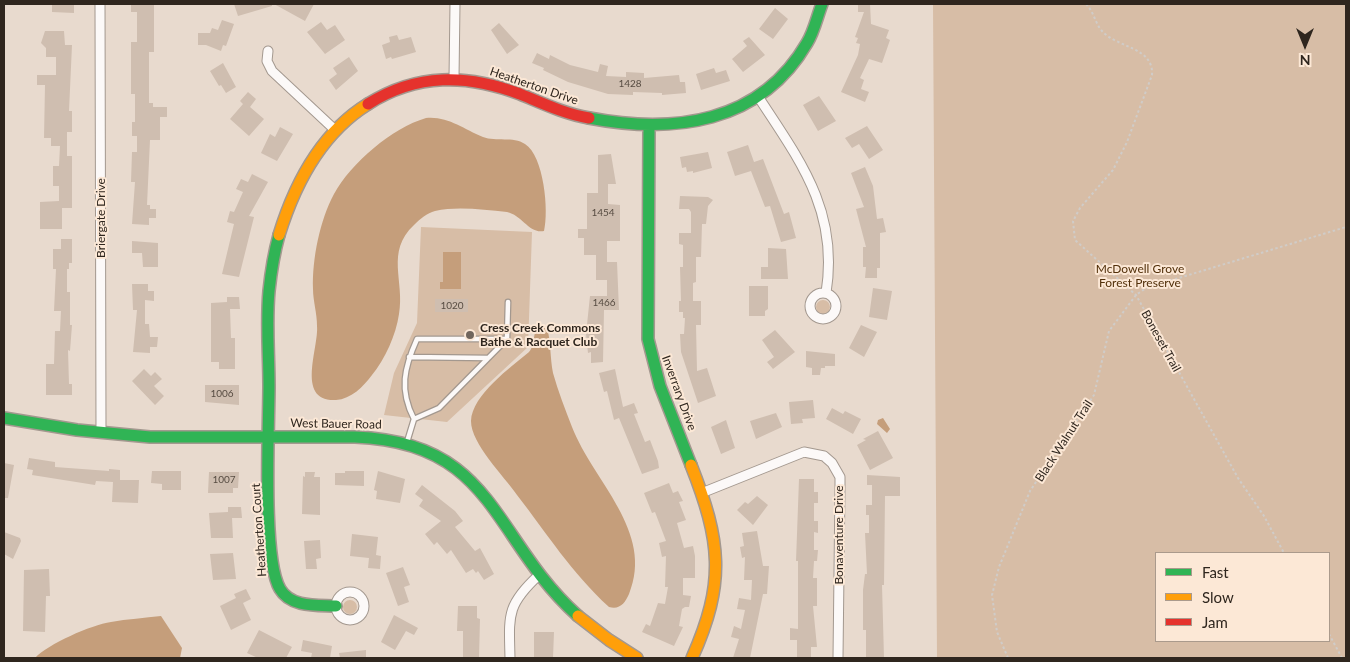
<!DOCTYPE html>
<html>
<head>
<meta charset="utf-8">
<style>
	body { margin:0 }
	#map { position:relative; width:1350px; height:662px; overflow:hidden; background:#e8dace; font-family:Lato,sans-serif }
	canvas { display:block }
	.frame { position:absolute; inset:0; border:5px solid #2f261e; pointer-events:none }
	.legend { position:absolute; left:1155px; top:552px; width:175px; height:90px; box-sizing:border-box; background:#fce8d6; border:1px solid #aa9a8c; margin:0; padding:6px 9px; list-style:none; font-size:15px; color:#2f261e }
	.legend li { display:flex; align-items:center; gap:10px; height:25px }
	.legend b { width:25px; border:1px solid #aa9a8c }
	.north { position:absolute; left:1280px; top:20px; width:50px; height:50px; -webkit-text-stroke:4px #fce8d6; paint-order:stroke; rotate:180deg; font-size:14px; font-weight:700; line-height:20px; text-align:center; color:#2f261e }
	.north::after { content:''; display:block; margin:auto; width:18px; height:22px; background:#2f261e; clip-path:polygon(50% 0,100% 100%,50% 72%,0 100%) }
</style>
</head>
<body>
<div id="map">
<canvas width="1350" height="662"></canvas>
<div class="frame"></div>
<ul class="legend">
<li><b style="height:6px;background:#30b455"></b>Fast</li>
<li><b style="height:6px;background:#ff9f0a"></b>Slow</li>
<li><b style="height:6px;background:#e5322d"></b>Jam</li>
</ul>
<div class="north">N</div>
</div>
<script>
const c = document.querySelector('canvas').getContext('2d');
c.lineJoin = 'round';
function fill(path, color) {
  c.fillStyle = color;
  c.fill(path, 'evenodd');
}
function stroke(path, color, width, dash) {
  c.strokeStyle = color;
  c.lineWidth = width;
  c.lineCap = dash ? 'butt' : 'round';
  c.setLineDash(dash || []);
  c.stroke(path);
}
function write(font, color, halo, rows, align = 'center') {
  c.font = font + ' Lato,sans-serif';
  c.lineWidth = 4;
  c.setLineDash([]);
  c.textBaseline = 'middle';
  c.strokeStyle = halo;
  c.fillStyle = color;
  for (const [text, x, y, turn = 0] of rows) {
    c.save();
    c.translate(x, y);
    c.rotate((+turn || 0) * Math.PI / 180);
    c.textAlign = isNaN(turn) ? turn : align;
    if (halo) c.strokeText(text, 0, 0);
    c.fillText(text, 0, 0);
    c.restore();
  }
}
fill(new Path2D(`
	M933,4H1346V658H937ZM1329,553V641H1156V553Z
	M421,227L532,232L528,347L447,422L384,415L394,373L417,323Z
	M816 307a7 7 0 1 1 14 0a7 7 0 1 1-14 0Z
	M343 607a7 7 0 1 1 14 0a7 7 0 1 1-14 0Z`), '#d7bda6');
fill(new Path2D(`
	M426,118C448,116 463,129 483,137C496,142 513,136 525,144C544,156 549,211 544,231C529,234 522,215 507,212C484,210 458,206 435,211C427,213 420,219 414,225C385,252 405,281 399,314C396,335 385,359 372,375C363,387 351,399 336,400C295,402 319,348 317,326C317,313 313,301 313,289C312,259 320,220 334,194C351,163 392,128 426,118Z
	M443,252H461V289H440V282H443Z
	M540,324L547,327C551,342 550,358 553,373C558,391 565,409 572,427C593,481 655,532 629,594C625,603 620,610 609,607C571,572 548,535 517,495C504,476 471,444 471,421C472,395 511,367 529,352C536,344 532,330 540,324Z
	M883,418L890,429L887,433L877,424L878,420Z
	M161,616L182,648L180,658H35C48,644 91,625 111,622C127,619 145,618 161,616Z`), '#c59e7b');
fill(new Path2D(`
	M52,4H74V13L52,12Z
	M131,4H154V52H149V103H153V107H167V117H160V140H150L147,205H150V209H156V218H149V225L132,224L135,182H131L132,152H137V136H132V122H135V94H131V42H137V12H131Z
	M234,4H272V6L238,16Z
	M274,4H314L305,21Z
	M858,4H870L871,24L889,30L886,38L890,40L882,63L869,59L860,78L864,80L861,89L869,92L865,102L841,92L858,55L860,44L856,43L858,38L855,37L864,12H858Z
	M775,8L788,19L773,39L759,29Z
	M222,20L234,24L226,46L223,45L221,51L206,45H198V33H210L212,28L218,30Z
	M321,22L327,30L335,25L345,40L325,54L307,32Z
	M499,23L519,45L507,54L491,30Z
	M45,31H64L65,45H72L69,111H72V132H67V156H72V208H62V229H40V202L59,201V186H53V166H59L60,146H51V138H44L45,85H37V75H56V57H46V48L41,43Z
	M397,35L399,40L411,37L416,52L392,59L391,57L386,59L382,45L390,42L389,37Z
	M749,37L765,55L743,72L732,59L747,46L743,41Z
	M537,53L549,59L550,55L570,65L598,72L600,64L608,66L606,76L626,77V72L644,73V78L679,75L680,82H685L686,93L662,95V93L633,92V95L608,94L568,82L543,70L544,68L532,63Z
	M349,57L358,71L336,90L329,80L337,74L333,68Z
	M223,63L236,87L226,93L221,85L219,86L210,71Z
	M714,68L716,73L726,70L730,81L701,90L696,74Z
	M248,92L256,99L250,107L264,119L249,136L230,119L243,104L240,101Z
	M819,96L836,121L818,131L803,105Z
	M867,126L883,150L869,159L859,144L852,148L845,138Z
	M280,127L293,134L277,161L261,153L270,134L275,137Z
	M748,145L754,162L763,159L784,214L789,212L796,238L781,242L770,206L765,207L751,171L735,176L727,152Z
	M708,152L712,168L693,173V171L687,172L686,167L682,168L680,157Z
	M611,154L616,184H608V204L620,205V241H607V262H617L619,310H604L603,362L591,363V352L588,353L586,334L590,296H607V280H596V255H584V238H578V229H587V193H598V155Z
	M865,167L873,186L877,219L883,218L886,232L880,233V268H877V278H865L866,267H863V247H866L856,209L864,207L851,173Z
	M252,174L268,182L249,216L254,217L239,277L222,274L234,224L227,222L230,211L234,212L243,192L236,189L241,179L248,182Z
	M680,196L708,197L713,200L708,206L706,224H702L701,257H696V282L693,283V301H701V325H696L697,371L707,368L716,396L698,403L681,352L680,334H684L685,318H683V312H679V301H681L680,267H683V245L679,244V233H691V212L689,209H679Z
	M61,239H72V263H69V269H67V292H70V325H72L70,351L68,350L69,384H72V395H46V364H54L55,331H60L61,311H54L56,269H53V249H61Z
	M132,241L158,243V267H143L142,253H132Z
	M768,248L786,249L788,279H761V267H768Z
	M132,284H148V291H154V301L145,300V324H149L150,337H158L157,347H150V353L133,352L137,310H133Z
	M749,286H768V309L765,311V316H749Z
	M873,288L892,291L887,320L869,317Z
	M227,297H239L240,309H230L231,338H235V369H219V362H211V303L227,302Z
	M435,299H468V312H435Z
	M861,325L877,332L864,357L849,348Z
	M775,330L795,352L773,369L767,362L774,357L762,340Z
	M806,351L835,354V366H825V368H821L820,375H812V368L806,367Z
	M144,369L151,376L155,372L162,379L154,386L164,396L155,405L132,381Z
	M615,369L623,407L634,403L638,413L634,414L645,442L650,440L658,461L659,468L642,474L619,418L614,420L607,391L604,392L599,373Z
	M205,385H239V405L205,402Z
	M813,400L815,418L802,419L803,423L791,424L789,402Z
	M832,408L843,414L845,411L861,419L853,434L826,419Z
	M776,413L782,427L756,439L750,421Z
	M726,420L735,448L721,454L711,427Z
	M878,431L893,458L870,470L857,445L866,440L863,439Z
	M29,458L55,462V467L109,471V469L120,470V480H139L138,503L112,502L113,482L96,481L95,485L32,475L33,470L27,469Z
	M4,463L14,465L8,498H4Z
	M152,471H181V490H162V484L151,483Z
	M345,471H364V486L335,485V473H345Z
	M378,471L405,479L400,503L376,499L377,491L374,490Z
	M209,472H239L238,488H233V493H208Z
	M305,472H315L314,477H320V515L302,514L303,476L305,477Z
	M867,475L900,477V496H885L884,585H882L884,658H866V630H863V590L865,574H867L865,533H869V515H866V505H872V485H867Z
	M799,479H814V492H818V503H814V521H818V533L814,532V550H818L817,561H814L813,578H817V606H813L817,647H811V658H797V640H790V628L798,629V561H796Z
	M669,483L673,493L678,491L683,501L679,502L686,520L677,523L684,548L693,546L695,556V578H683V595L691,596L689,607H685L682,609L679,626L683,627L674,646L642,632L646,624L650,626L658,603L665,604L668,587H665L666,556L662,557L659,543L666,541L655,512L652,513L644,493Z
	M422,485L455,511L463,521L455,527L475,551L480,548L494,574L484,580L478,571L476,573L473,569L466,573L451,550L447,554L437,542L434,545L425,534L441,521L419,506L423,500L415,494Z
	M757,496L768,505L753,525L737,510L745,502L748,504Z
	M228,507H241L242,518H232L233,538H211L209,513L228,512Z
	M757,531L763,566H769L767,594H763L750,658H733L739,639L731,637L734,626L741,629L745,610L737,609L739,598L751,600L752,580H744L745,557L742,558L740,547L744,546L742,533Z
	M4,532L20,538L21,541L13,559L4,554Z
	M352,534L378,537L376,555L381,556L380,569L368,568L369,558L350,556Z
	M320,540L321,558L316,559L317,569H306L304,541Z
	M233,553L236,579L213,580L210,554Z
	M403,567L410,585L404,587L409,602L398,606L386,573Z
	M49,569L50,596H46L45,632L23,631L24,570Z
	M246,589L251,599L243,603L251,620L231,630L220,606L236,598L234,594Z
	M458,606H477V618L480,619L479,658H463V631H457Z
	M394,615L418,628L414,635L406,631L395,650L381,642Z
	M259,630L292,647L286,658H258L247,653Z
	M534,632H554L553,658H534Z
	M303,640L332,646L330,658H311L312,653L301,651Z
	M366,650V658H340L339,653Z`), '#cfbeb0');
const lane = new Path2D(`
	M409,357L488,358
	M414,419C399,390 404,368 417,339H507
	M407,442L414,419L439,408L507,339L508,302`);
const street = new Path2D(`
	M100,4L101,432
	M268,51L267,61L272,71L334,129
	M454,78L455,4
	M759,98C801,162 839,212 826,293
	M810 306a13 13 0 1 1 26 0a13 13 0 1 1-26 0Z
	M704,492L804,452L824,456L832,463L840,477V487L838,658
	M336 606a14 14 0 1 1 28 0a14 14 0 1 1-28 0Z
	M510,658C509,616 506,605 539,575`);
const fast = new Path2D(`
	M589,118C673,134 760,124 807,43C814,32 817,17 822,4
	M649,127L648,339L660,386L691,465
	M279,235C274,253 271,272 269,291C266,323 269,354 269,386C269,426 262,559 280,589C291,608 318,605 336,606
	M4,418L77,430L150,437H355C495,442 492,539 578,616`);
const slow = new Path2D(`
	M279,235C295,183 321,133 368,104
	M691,465C721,541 726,582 692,658
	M578,616L609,640L637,658`);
const jam = new Path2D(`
	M368,104C417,73 467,74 520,94C542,103 565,114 589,118`);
stroke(lane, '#a3988f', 7);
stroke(street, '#a3988f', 11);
stroke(fast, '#a3988f', 14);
stroke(slow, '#a3988f', 14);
stroke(jam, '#a3988f', 14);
stroke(new Path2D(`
	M1086,4C1094,12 1095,23 1102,31C1117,48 1154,47 1152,75L1127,142L1113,170L1080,208L1073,221L1075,240L1136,295L1238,478L1264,516L1284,553
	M1329,634L1342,658
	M1008,658L997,632L992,595L999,567L1030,491L1094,395L1109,331L1136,295L1146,288L1346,227`), '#d0ccc8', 2, [2.5, 2.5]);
stroke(lane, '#fcf9f8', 4.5);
stroke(street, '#fcf9f8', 9);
stroke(fast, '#30b455', 11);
stroke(slow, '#ff9f0a', 11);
stroke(jam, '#e5322d', 11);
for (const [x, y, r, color] of [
	[470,335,5,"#70655c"]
]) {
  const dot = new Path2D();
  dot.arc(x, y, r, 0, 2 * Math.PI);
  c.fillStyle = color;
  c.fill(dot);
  stroke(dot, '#fce8d6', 2);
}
write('10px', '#574c42', null, [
	["1428",630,84],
	["1454",603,213],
	["1466",604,303],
	["1020",452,306],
	["1006",222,394],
	["1007",224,480]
]);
write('12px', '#2f261e', '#fce8d6', [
	["Heatherton Drive",534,86,19],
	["Briergate Drive",101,218,-90],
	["Boneset Trail",1161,341,61],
	["Inverrary Drive",679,393,70],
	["West Bauer Road",336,424,1],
	["Black Walnut Trail",1064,441,-57],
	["Heatherton Court",259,530,-94],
	["Bonaventure Drive",839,535,-90]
]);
write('12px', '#52300a', '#fce8d6', [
	["McDowell Grove",1140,269],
	["Forest Preserve",1140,283]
]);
write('bold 12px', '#2f261e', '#fce8d6', [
	["Cress Creek Commons",480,328],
	["Bathe & Racquet Club",480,342]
], 'left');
</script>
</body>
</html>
